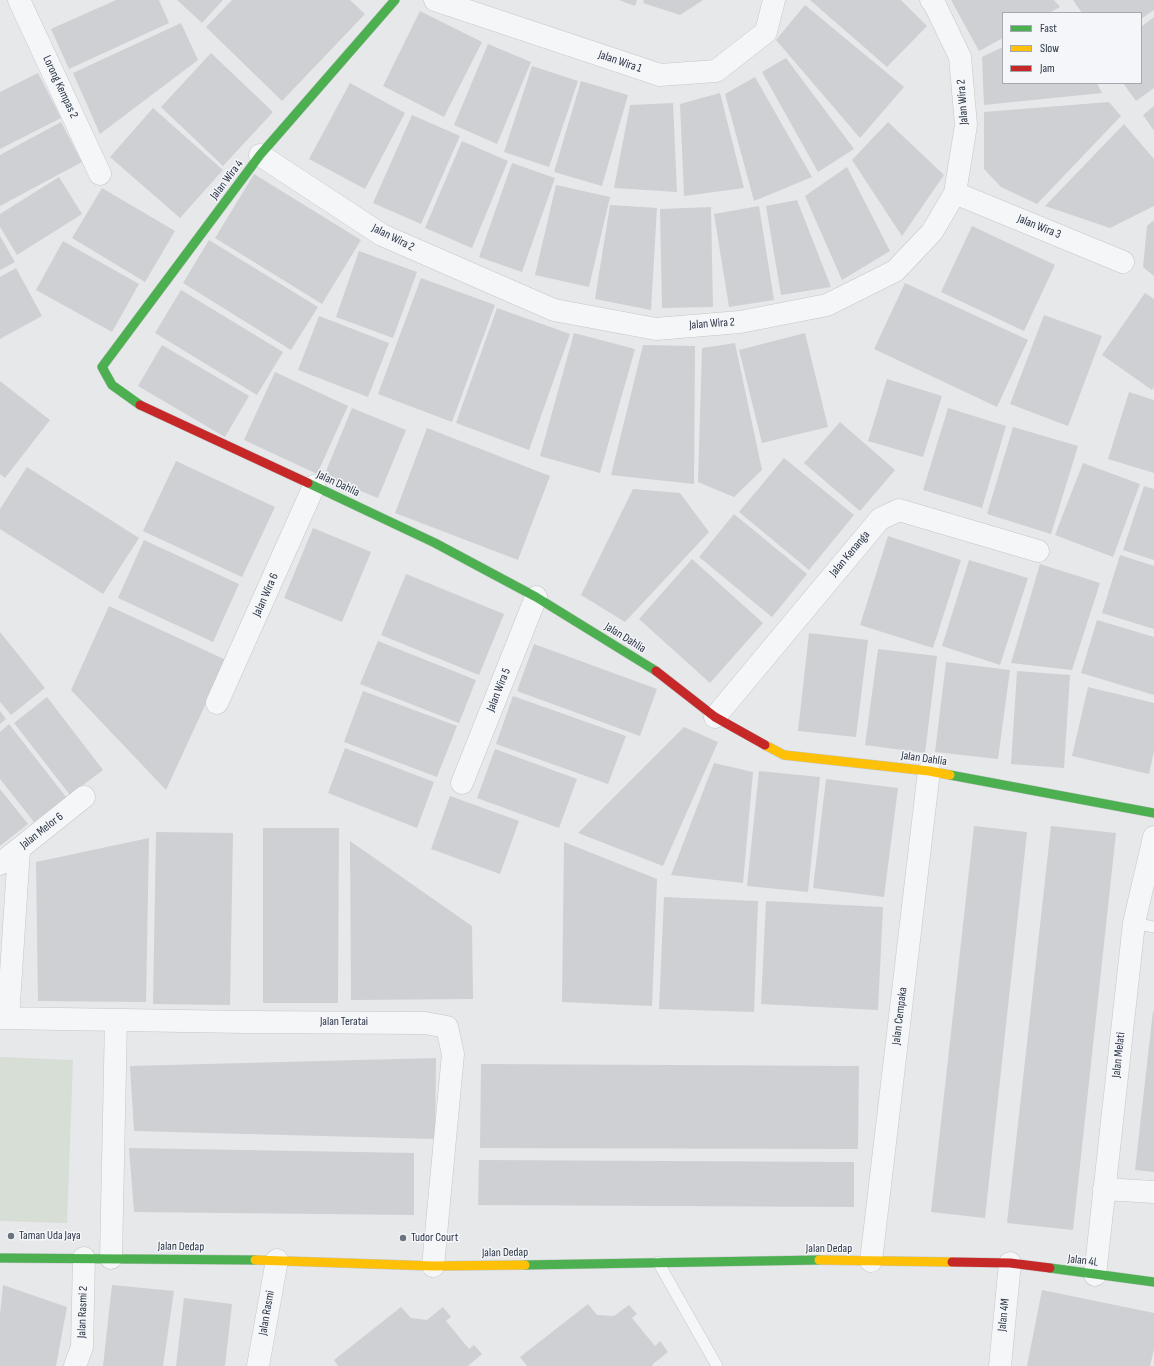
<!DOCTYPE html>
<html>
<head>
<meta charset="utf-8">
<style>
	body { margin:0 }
	#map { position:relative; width:1154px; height:1366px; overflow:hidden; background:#e6e8ea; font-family:"Sofia Sans Condensed",sans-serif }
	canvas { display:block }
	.legend { position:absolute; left:1002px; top:12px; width:140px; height:72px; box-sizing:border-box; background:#f4f6f9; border:1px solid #a4a8b1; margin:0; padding:5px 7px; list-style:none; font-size:12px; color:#2b3445 }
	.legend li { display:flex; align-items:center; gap:8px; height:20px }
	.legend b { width:20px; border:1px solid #a4a8b1 }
</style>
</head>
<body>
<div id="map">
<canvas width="1154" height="1366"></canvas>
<ul class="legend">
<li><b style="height:5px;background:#4caf50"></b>Fast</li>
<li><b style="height:5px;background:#ffc107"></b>Slow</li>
<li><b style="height:5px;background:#c62828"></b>Jam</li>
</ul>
</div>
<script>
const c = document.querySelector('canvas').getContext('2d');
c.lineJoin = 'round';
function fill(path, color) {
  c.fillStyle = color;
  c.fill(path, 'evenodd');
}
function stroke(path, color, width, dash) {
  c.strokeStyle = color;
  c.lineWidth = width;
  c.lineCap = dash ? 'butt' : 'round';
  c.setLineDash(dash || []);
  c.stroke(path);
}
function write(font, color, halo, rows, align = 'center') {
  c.font = font + ' "Sofia Sans Condensed",sans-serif';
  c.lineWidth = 3;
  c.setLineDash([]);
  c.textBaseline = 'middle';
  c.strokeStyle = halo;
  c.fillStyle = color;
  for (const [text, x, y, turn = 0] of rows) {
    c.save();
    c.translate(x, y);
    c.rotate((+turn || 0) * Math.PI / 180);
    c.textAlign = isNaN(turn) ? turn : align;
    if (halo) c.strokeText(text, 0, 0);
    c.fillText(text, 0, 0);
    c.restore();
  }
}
fill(new Path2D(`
	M0,1057L73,1060L67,1223L0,1221Z`), '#d6ded6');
fill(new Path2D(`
	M116,0H159L169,23L69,69L51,29Z
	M177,0H223L202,23Z
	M232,0H350L365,14L282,101L206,27Z
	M619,0H637L635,6Z
	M644,0H703L680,15L643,3Z
	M810,0H901L927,26L887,67Z
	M951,0H1054L1060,7L1049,13H1003V38L979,51Z
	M1073,0H1154V10L1141,19V13H1082Z
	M805,5L904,87L860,138L776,40Z
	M420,11L482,42L444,117L383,86Z
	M1154,17V88L1136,101L1123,83H1141V27Z
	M181,23L198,60L100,134L73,73Z
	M488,44L531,62L497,144L454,125Z
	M1003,47V83H1097L1102,93L984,105L982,57Z
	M211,53L273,112L223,166L161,107Z
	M786,58L854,149L818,172L762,72Z
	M532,66L578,81L549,167L504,152Z
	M38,73L61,118L0,149V92Z
	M755,77L812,177L754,201L725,94Z
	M581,81L628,95L602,186L554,172Z
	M350,83L405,113L365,189L309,159Z
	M720,93L744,188L684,196L680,104Z
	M1109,102L1121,116L1037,204L1001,187L984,169V112Z
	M673,103L677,192L614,188L630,105Z
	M1154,106V131L1143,115Z
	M153,108L223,170L180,218L110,157Z
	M412,115L460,136L421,224L373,203Z
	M61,122L82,162L0,206V155Z
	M888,122L944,175L902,236L852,160Z
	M1124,124L1154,159V206L1110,228L1045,206Z
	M462,141L508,161L472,248L425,228Z
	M512,163L555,178L522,272L479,257Z
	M847,167L890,251L842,280L805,196Z
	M254,174L361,240L322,304L215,238Z
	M59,177L82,214L17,255L0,227V214Z
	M556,185L610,197L589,287L535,275Z
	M102,188L175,231L145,282L72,238Z
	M797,200L831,287L781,295L766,206Z
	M610,205L657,208L651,310L595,299Z
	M759,206L774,300L729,307L714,214Z
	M711,207L713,307L662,308L660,209Z
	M1154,220V276L1143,267L1147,226Z
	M972,226L1055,265L1024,331L941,292Z
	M0,236L15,262L0,270Z
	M209,240L318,307L291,350L183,283Z
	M63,241L139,284L112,332L36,290Z
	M359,251L417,272L393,338L336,317Z
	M16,268L42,316L0,339V277Z
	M421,278L495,305L452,422L378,394Z
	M905,283L1028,340L997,407L874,349Z
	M181,290L283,352L257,395L155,333Z
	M1145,293L1154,299V387L1152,390L1102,355Z
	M497,308L570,334L529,450L456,423Z
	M1044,315L1102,336L1068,426L1010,404Z
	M319,316L389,343L368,397L298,370Z
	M574,333L635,349L600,473L540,456Z
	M805,333L828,427L762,443L739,350Z
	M735,343L762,470L734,497L698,482L702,348Z
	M162,345L249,396L225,437L138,386Z
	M643,345L695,346L694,484L611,475Z
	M275,372L348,406L317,474L244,440Z
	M887,379L942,396L923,457L868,441Z
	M0,381L50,420L5,478L0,474Z
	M1129,392L1154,400V473L1108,459Z
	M352,408L406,430L378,498L324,476Z
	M948,408L1006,426L982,508L923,490Z
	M840,422L895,470L860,511L804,463Z
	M1013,427L1078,446L1051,534L987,514Z
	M427,428L550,476L518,560L395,513Z
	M784,458L854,515L809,570L739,512Z
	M176,461L275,507L242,577L143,531Z
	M1083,463L1140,484L1113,557L1055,535Z
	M27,467L139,538L103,594L0,529V509Z
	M1144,486L1154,489V560L1123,550Z
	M633,489L680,493L709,532L625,622L581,595Z
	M734,514L807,574L772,617L699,557Z
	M313,528L371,552L342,622L284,598Z
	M888,536L961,560L933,648L860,625Z
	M144,540L239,584L213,642L118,598Z
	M1120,555L1154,566V629L1102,613Z
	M692,559L763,623L710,683L639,619Z
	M969,560L1028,578L1000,665L942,646Z
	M1040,564L1100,583L1072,670L1011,663Z
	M406,574L504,614L479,675L381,635Z
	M109,606L226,660L166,790L71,690Z
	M1097,620L1154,637V695L1081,673Z
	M0,632L45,688L11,715L0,702Z
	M809,633L868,640L856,737L798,731Z
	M378,641L476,680L459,723L360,684Z
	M534,644L657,689L640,736L517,691Z
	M878,649L937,656L925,753L865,745Z
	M946,662L1010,670L998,759L935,752Z
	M1017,671L1070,675L1064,768L1011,764Z
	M1088,687L1154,703V751L1149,774L1072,756Z
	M363,691L457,726L437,777L344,742Z
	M513,696L626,736L608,784L496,744Z
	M47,697L103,770L70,795L14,723Z
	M0,711L6,719L0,724Z
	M9,724L66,797L34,822L0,779V732Z
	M684,727L718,742L663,866L578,833Z
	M345,748L434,782L417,828L328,793Z
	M495,749L577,779L559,828L477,798Z
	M714,763L753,772L743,883L671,875Z
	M759,771L820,777L808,892L747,886Z
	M826,779L898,788L884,897L813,888Z
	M0,789L28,824L0,846Z
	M450,796L519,821L500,874L431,849Z
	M974,826L1027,832L985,1218L931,1212Z
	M1051,826L1116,833L1073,1230L1007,1223Z
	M263,828H339L338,1003H263Z
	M156,832L233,833L230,1005L153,1004Z
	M149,838L146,1002L38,1001L36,862Z
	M350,841L472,926L473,999L351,1000Z
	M564,842L657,879L652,1006L562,1002Z
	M664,897L758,901L754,1012L659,1009Z
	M766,901L883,907L878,1010L761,1004Z
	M1153,1011H1154V1172L1135,1170Z
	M436,1058L435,1139L134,1131L130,1066Z
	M481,1064L859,1066L858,1149L480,1148Z
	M129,1148L414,1153V1215L134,1212Z
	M479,1160L854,1162V1207L478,1205Z
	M3,1285L67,1307L56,1366H0V1315Z
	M112,1285L174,1291L163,1366H103Z
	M1042,1290L1154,1313V1349L1150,1366H1027Z
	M184,1298L232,1304L225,1366H176Z
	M588,1304L597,1315L614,1316L629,1305L637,1314L632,1318L655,1346L660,1341L668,1352L653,1364L652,1366H527L520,1357Z
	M401,1307L411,1318L427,1320L443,1307L451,1317L446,1321L469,1349L474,1345L482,1354L468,1366H338L334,1360Z`), '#ced0d3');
const lane = new Path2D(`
	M1134,923L1154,927
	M658,1262L717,1366`);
const street = new Path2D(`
	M19,0L100,174
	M435,0L660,75L716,71L766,32L774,0
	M260,155L382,235L554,310L656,329L740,322L827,305L895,271L932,232L955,193L966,125L960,57L935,5L931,0
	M955,193L1123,262
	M217,703L314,486
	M715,717L880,519L899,510L1038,551
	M462,783L536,597
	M0,864L84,797
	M0,1018L244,1022L425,1023L447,1027L453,1054L433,1266
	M8,1018L19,850
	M1104,1189L1154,1192
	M111,1258L116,1020
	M871,1261L929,771
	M1095,1275L1134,923L1154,837
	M75,1366L82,1347L84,1258
	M258,1366L277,1260
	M1000,1366L1010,1263`);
const fast = new Path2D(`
	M140,405L112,385L102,367L260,155L395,0
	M308,483L435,543L536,597L656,671
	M950,775L1154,813
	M0,1258L255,1260
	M525,1265L819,1260
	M1050,1268L1154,1282`);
const slow = new Path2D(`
	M765,745L784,755L929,771L950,775
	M255,1260L433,1266L525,1265
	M819,1260L952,1262`);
const jam = new Path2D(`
	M140,405L308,483
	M656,671L715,717L765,745
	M952,1262L1010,1263L1050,1268`);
stroke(lane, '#c4c6c8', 12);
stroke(street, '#c4c6c8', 23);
stroke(fast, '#c4c6c8', 10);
stroke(slow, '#c4c6c8', 10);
stroke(jam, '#c4c6c8', 10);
stroke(lane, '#f5f6f7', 11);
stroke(street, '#f5f6f7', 22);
stroke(fast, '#4caf50', 9);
stroke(slow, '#ffc107', 9);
stroke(jam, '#c62828', 9);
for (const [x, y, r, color] of [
	[11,1236,4,"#6c737f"],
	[403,1238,4,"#6c737f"]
]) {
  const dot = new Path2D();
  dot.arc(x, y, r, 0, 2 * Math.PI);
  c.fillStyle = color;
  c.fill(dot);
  stroke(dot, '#f4f6f9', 1.5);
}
write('12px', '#2b3445', '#f4f6f9', [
	["Jalan Wira 1",620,62,19],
	["Lorong Kempas 2",60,87,65],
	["Jalan Wira 2",963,102,-94],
	["Jalan Wira 4",227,180,-53],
	["Jalan Wira 3",1039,227,22],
	["Jalan Wira 2",393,238,27],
	["Jalan Wira 2",712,324,-4],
	["Jalan Dahlia",338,484,25],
	["Jalan Kenanga",850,554,-50],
	["Jalan Wira 6",266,595,-66],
	["Jalan Dahlia",625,638,32],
	["Jalan Wira 5",499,690,-68],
	["Jalan Dahlia",924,759,8],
	["Jalan Melor 6",42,831,-38],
	["Jalan Cempaka",900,1016,-83],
	["Jalan Teratai",344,1022],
	["Jalan Melati",1119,1055,-84],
	["Jalan Dedap",181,1247,1],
	["Jalan Dedap",829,1249],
	["Jalan Dedap",505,1253,-1],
	["Jalan 4L",1083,1261,7],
	["Jalan Rasmi 2",83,1312,-88],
	["Jalan Rasmi",267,1313,-80],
	["Jalan 4M",1004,1315,-84]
]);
write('12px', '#2b3445', '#f4f6f9', [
	["Taman Uda Jaya",19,1236],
	["Tudor Court",411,1238]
], 'left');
</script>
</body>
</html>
